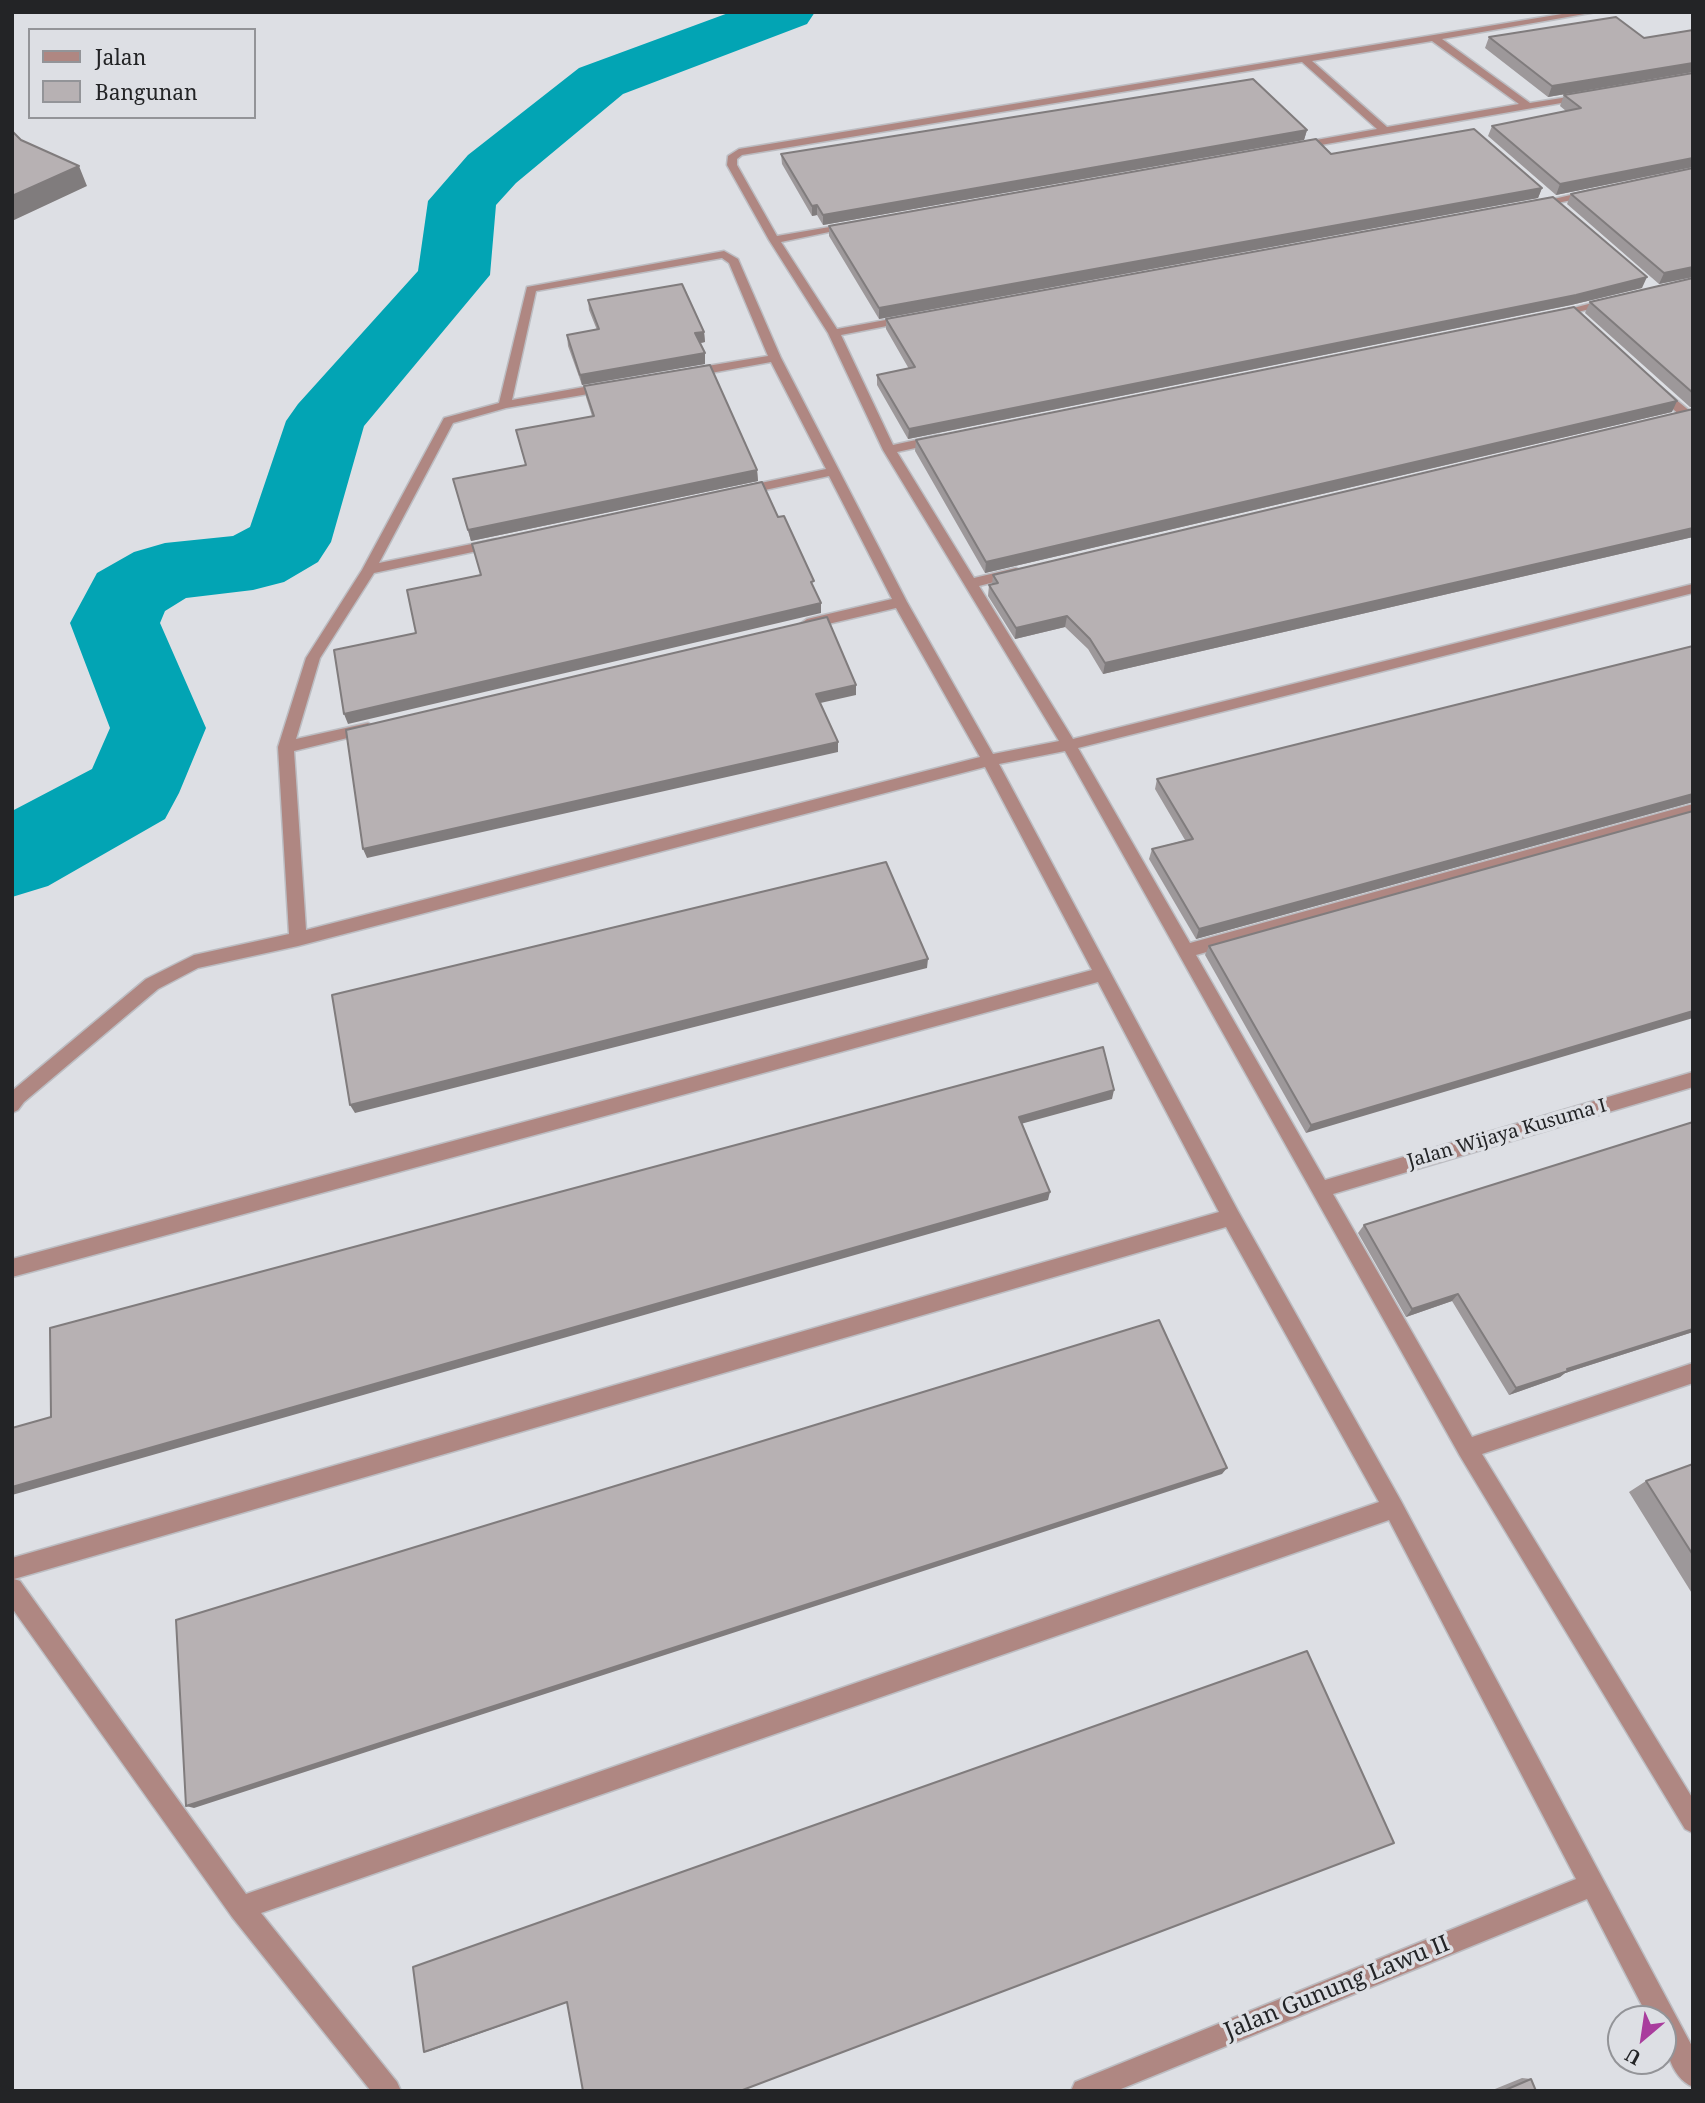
<!DOCTYPE html>
<html>
<head>
<meta charset="utf-8">
<style>
	body { margin:0 }
	#map { position:relative; width:1705px; height:2103px; overflow:hidden; background:#dddfe4; font-family:"Noto Serif",serif }
	canvas { display:block }
	.frame { position:absolute; inset:0; border:14px solid #232426; pointer-events:none }
	.legend { position:absolute; left:28px; top:28px; width:228px; height:91px; box-sizing:border-box; background:#dddfe4; border:2px solid #939498; margin:0; padding:9px 12px; list-style:none; font-size:21px; color:#232426 }
	.legend li { display:flex; align-items:center; gap:14px; height:35px }
	.legend b { width:35px; border:2px solid #939498 }
	.north { position:absolute; left:1607px; top:2005px; width:70px; height:70px; box-sizing:border-box; background:#dddfe4; border:2px solid #939498; border-radius:50%; rotate:209deg; font-size:19px; font-weight:700; line-height:28px; text-align:center; color:#232426 }
	.north::after { content:''; display:block; margin:auto; width:24px; height:32px; background:#a93d9d; clip-path:polygon(50% 0,100% 100%,50% 72%,0 100%) }
</style>
</head>
<body>
<div id="map">
<canvas width="1705" height="2103"></canvas>
<div class="frame"></div>
<ul class="legend">
<li><b style="height:9px;background:#af8782"></b>Jalan</li>
<li><b style="height:19px;background:#b7b1b3"></b>Bangunan</li>
</ul>
<div class="north">U</div>
</div>
<script>
const c = document.querySelector('canvas').getContext('2d');
c.lineJoin = 'round';
function fill(path, color) {
  c.fillStyle = color;
  c.fill(path, 'evenodd');
}
function stroke(path, color, width, dash) {
  c.strokeStyle = color;
  c.lineWidth = width;
  c.lineCap = dash ? 'butt' : 'round';
  c.setLineDash(dash || []);
  c.stroke(path);
}
function write(font, color, halo, rows, align = 'center') {
  c.font = font + ' "Noto Serif",serif';
  c.lineWidth = 7;
  c.setLineDash([]);
  c.textBaseline = 'middle';
  c.strokeStyle = halo;
  c.fillStyle = color;
  for (const [text, x, y, turn = 0] of rows) {
    c.save();
    c.translate(x, y);
    c.rotate((+turn || 0) * Math.PI / 180);
    c.textAlign = isNaN(turn) ? turn : align;
    if (halo) c.strokeText(text, 0, 0);
    c.fillText(text, 0, 0);
    c.restore();
  }
}
fill(new Path2D(`
	M731,12H815L807,24L623,94L516,183L496,205L490,275L364,426L331,542L318,562L284,582L253,590L186,598L165,611L160,623L206,728L179,793L165,819L48,886L12,897V811L92,769L110,728L70,623L97,573L134,552L165,543L233,536L250,527L286,421L298,404L418,271L428,201L468,155L579,68Z`), '#02a4b4');
const minor = new Path2D(`
	M1574,12H1596L1442,39L1530,103L1587,94L1589,96L1584,99L1298,149L1293,146L1294,144L1377,129L1302,62L742,155L737,159V165L777,236L853,223L858,226L781,242L837,329L907,316L913,319L907,322L841,335L893,445L939,435L945,439L943,442L897,452L974,578L1016,568L1023,572L1021,575L979,586L1073,739L1693,584V593L1078,748L1190,943L1693,804V816L1196,955L1325,1180L1693,1072V1087L1333,1194L1472,1437L1693,1363V1383L1482,1454L1693,1799V1833L1685,1829L1460,1456L1065,751L999,764L1238,1211L1401,1501L1693,2048V2087C1669,2077 1663,2041 1663,2019H1649L1587,1899L1116,2091H1071L1075,2082L1576,1879L1389,1520L261,1913L397,2082L401,2091H371L232,1917L12,1608V1558L1219,1212L1098,982L12,1277V1259L1092,970L985,767L298,946L198,968L158,989L24,1102L18,1110L12,1113V1091L146,979L194,955L289,934L278,747L306,658L362,570L444,418L499,403L527,287L724,251L738,259L781,358L907,602L993,754L1059,741L883,450L828,333L769,240L727,165L728,156L739,149ZM1432,41L1519,104L1387,127L1312,61ZM722,258L729,263L768,356L689,369L683,373L689,377L771,362L826,469L742,487L735,491L742,495L829,476L892,599L807,619L800,624L807,629L896,608L980,757L306,930L294,751L368,733L375,728L368,723L296,739L320,658L374,573L496,547L503,543L496,539L379,563L453,423L506,408L606,391L612,387L606,383L512,400L536,291ZM1226,1227L1379,1502L246,1894L20,1581L14,1579Z
	M1592,190L1596,191V195L1533,208L1528,205Z
	M1611,298L1615,299V303L1553,318L1547,315Z
	M1658,385L1691,412V418H1683L1654,392L1652,389Z`);
stroke(minor, '#bcbdc2', 3);
fill(minor, '#af8782');
fill(new Path2D(`
	M1693,30V72L1548,97L1485,48L1489,37L1644,38Z
	M1693,73V167L1556,195L1488,136L1492,126L1566,111L1560,106L1564,95Z
	M1307,130L1304,140L823,225L817,215L812,216L782,164L781,154Z
	M1331,154L1542,188L1538,198L879,319L829,236V226Z
	M1693,168V277L1659,284L1567,204L1571,194Z
	M1693,278V407H1690L1585,313L1590,302Z
	M1642,288L1571,305L908,439L877,385V375L909,369L886,329V319Z
	M588,300L704,332L705,342L700,343L705,364L582,385L568,346L567,335L597,330L589,310Z
	M584,386L757,470L758,481L471,541L453,479L526,465L516,430L592,416L586,397Z
	M1693,409V537L1103,674L1088,649L1065,627L1015,639L988,596L989,585L992,584L993,575Z
	M1672,412L985,573L915,451L916,440Z
	M1693,646V802L1196,939L1149,859L1152,849L1185,840L1155,789L1157,779Z
	M1693,811L1306,1133L1205,955L1209,946Z
	M1693,1122V1332L1565,1373L1560,1377L1509,1395L1452,1301L1406,1317L1358,1233L1364,1225Z
	M1693,1464V1595L1629,1492L1646,1481Z
	M1522,2078L1531,2079L1536,2091H1490Z`), '#9d989a');
fill(new Path2D(`
	M1693,63V72L1548,97L1552,86Z
	M1307,130L1304,140L823,225V215Z
	M1693,158V167L1556,195L1560,184Z
	M79,166L87,186L12,221V196Z
	M1542,188L1538,198L879,319V308Z
	M817,205V215L812,216V206Z
	M1693,267V277L1659,284L1664,273Z
	M1647,277L1642,288L1571,305L908,439L909,429Z
	M704,332L705,342L696,344L695,333Z
	M705,353V364L582,385L580,375Z
	M1677,401L1672,412L985,573L986,562Z
	M757,470L758,481L471,541L468,530Z
	M1693,528V537L1103,674L1105,663Z
	M821,603V613L348,724L344,714Z
	M1067,616L1065,627L1015,639L1016,628Z
	M856,685V695L816,704V694Z
	M838,742V752L367,858L363,849Z
	M1693,794V802L1196,939L1199,929Z
	M928,959L927,968L355,1113L350,1105Z
	M1693,1011V1018L1306,1133L1311,1125Z
	M1114,1090L1112,1099L1017,1125L1019,1117Z
	M1050,1192L1048,1200L12,1495V1487Z
	M1458,1294L1452,1301L1406,1317L1412,1309Z
	M1693,1329V1332L1565,1373L1560,1377L1509,1395L1516,1388L1567,1369Z
	M1227,1468L1222,1474L194,1808L186,1806Z
	M571,2001L430,2051L424,2052L567,2002Z`), '#807c7d');
const building = new Path2D(`
	M1616,17L1644,38L1693,30V63L1552,86L1489,37Z
	M1693,73V158L1560,184L1492,126L1581,108L1564,95Z
	M1253,79L1307,130L823,215L817,205L812,206L781,154Z
	M1474,129L1542,188L879,308L829,226L1316,139L1331,154Z
	M12,131L21,140L79,166L12,196Z
	M1693,168V267L1664,273L1571,194Z
	M1553,197L1647,277L1576,295L909,429L877,375L915,367L886,319Z
	M1693,278V393L1590,302Z
	M682,284L704,332L695,333L705,353L580,375L567,335L599,329L588,300Z
	M1574,307L1677,401L986,562L916,440Z
	M710,365L757,470L468,530L453,479L526,465L516,430L594,416L584,386Z
	M1693,409V528L1105,663L1090,639L1067,616L1016,628L989,585L998,583L993,575Z
	M762,482L778,517L784,516L814,581L811,582L821,603L344,714L334,650L416,633L407,590L481,575L472,544Z
	M827,617L856,685L816,694L838,742L363,849L346,730Z
	M1693,646V794L1199,929L1152,849L1193,839L1157,779Z
	M1693,811V1011L1311,1125L1209,946Z
	M886,862L928,959L350,1105L332,995Z
	M1103,1047L1114,1090L1019,1117L1050,1192L12,1487V1428L51,1417L50,1328Z
	M1693,1122V1329L1567,1369L1568,1371L1516,1388L1458,1294L1412,1309L1364,1225Z
	M1159,1320L1227,1468L186,1806L176,1620Z
	M1693,1464V1555L1646,1481Z
	M1307,1651L1394,1843L740,2091H583L567,2002L424,2052L413,1967Z
	M1531,2079L1536,2091H1503Z`);
fill(building, '#b7b1b3');
stroke(building, '#807c7d', 2);
write('19px', '#232426', '#dddfe4', [
	["Jalan Wijaya Kusuma I",1507,1134,-16]
]);
write('23px', '#232426', '#dddfe4', [
	["Jalan Gunung Lawu II",1337,1988,-22]
]);
</script>
</body>
</html>
